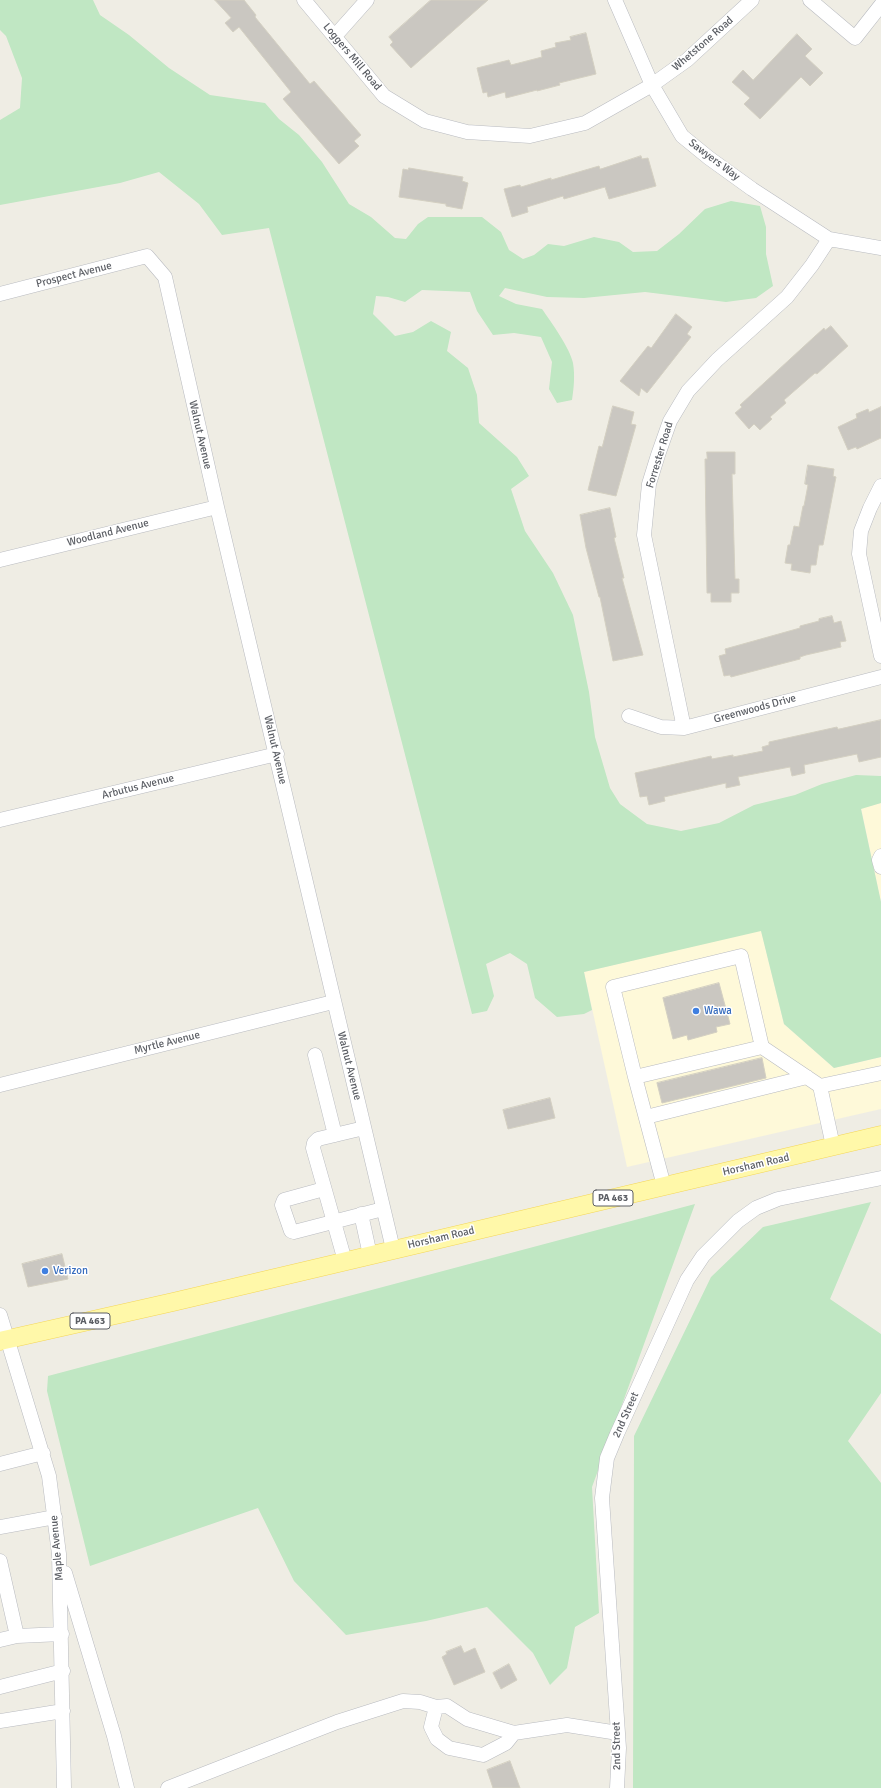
<!DOCTYPE html>
<html>
<head>
<meta charset="utf-8">
<style>
	body { margin:0 }
	canvas { display:block; background:#efede4 }
</style>
</head>
<body>
<canvas width="881" height="1788"></canvas>
<script>
const c = document.querySelector('canvas').getContext('2d');
c.lineJoin = 'round';
function fill(path, color) {
  c.fillStyle = color;
  c.fill(path, 'evenodd');
}
function stroke(path, color, width, dash) {
  c.strokeStyle = color;
  c.lineWidth = width;
  c.lineCap = dash ? 'butt' : 'round';
  c.setLineDash(dash || []);
  c.stroke(path);
}
function write(font, color, halo, rows, align = 'center') {
  c.font = font + ' Signika,sans-serif';
  c.lineWidth = 3;
  c.setLineDash([]);
  c.textBaseline = 'middle';
  c.strokeStyle = halo;
  c.fillStyle = color;
  for (const [text, x, y, turn = 0] of rows) {
    c.save();
    c.translate(x, y);
    c.rotate((+turn || 0) * Math.PI / 180);
    c.textAlign = isNaN(turn) ? turn : align;
    if (halo) c.strokeText(text, 0, 0);
    c.fillText(text, 0, 0);
    c.restore();
  }
}
fill(new Path2D(`
	M881,803V902L861,808Z
	M761,930L784,1024L834,1068L881,1057V1109L627,1167L584,972Z`), '#fef9d9');
fill(new Path2D(`
	M0,0H93L100,15L129,35L169,68L210,95L265,103L279,119L299,135L322,162L349,204L371,217L395,238L406,239L418,224L428,217H482L501,232L509,250L523,259L534,255L548,244L564,246L594,237L619,242L633,252L657,251L679,234L705,209L731,201L760,206L766,227V254L773,286L756,298L726,302L645,292L584,298L547,297L505,288L499,296L516,304L542,309C551,322 570,348 573,363C575,375 574,387 572,400L557,403L549,389L552,362L541,337L514,333L493,335L477,311L470,292L422,290L405,302L388,297L376,296L373,314L395,336L413,332L431,321L451,332L447,351L468,368L477,395L479,423L517,457L529,476L511,489L525,531L553,573L573,615L589,692L595,737L610,788L620,804L647,824L681,831L719,823L754,805L795,795L822,784L856,775L881,776V803L861,809L881,902V1057L834,1068L784,1024L761,931L584,972L592,1010L584,1014L557,1017L535,998L527,964L510,953L486,964L494,996L487,1011L472,1014L269,228L222,235L199,204L159,172L120,183L0,205V120L20,108L22,78L6,36L0,30Z
	M871,1202L830,1299L881,1334V1393L848,1441L881,1483V1788H633L634,1436L711,1277L763,1227Z
	M695,1204L592,1487L599,1613L575,1627L567,1668L550,1685L533,1653L487,1607L426,1621L346,1635L294,1581L258,1508L90,1566L47,1391L48,1376Z`), '#c0e7c3');
const building = new Path2D(`
	M215,0H244L256,15L255,17L310,84L314,81L361,135L354,141L359,146L339,164L283,99L291,92L239,27L233,32L225,23L231,18Z
	M431,0H488L411,68L390,45L393,42L389,37Z
	M586,33L596,74L559,83L560,85L537,91V90L506,98L505,92L488,97L487,92L483,93L477,68L509,60L511,65L542,57L541,51L556,47L555,43L571,40L570,37Z
	M797,34L812,49L805,56L823,73L810,86L801,77L760,119L744,104L750,98L732,82L743,70L753,80Z
	M641,156L642,159L648,158L656,186L609,199L605,187L564,199L563,196L527,207L528,212L512,217L504,189L520,185L521,187L551,178V180L599,166L600,169Z
	M409,168L463,177L462,181L468,183L462,209L446,206V204L399,197L403,169L408,170Z
	M676,314L692,327L687,334L691,337L647,393L641,388L639,396L620,381L648,346L651,348Z
	M831,326L848,346L817,374L815,373L784,400L786,403L770,417L772,419L760,430L754,424L749,429L735,413L742,407L740,405L814,337L824,328L825,330Z
	M613,406L634,412L631,424L636,425L616,496L588,490L599,446L602,447Z
	M881,407V438L857,449L856,447L848,450L838,427L857,418L856,414L868,409L869,412Z
	M707,452H735V474H732L735,579H739V593H731V602H711V593H707L705,459H707Z
	M808,465L834,469L833,476L836,477L823,545H819L816,565H811L810,573L791,570L792,564L785,563L788,545H790L794,526L799,527L803,506H804L808,485L805,484Z
	M610,508L616,537L614,538L624,578H622L643,655L613,661L600,597H599L586,548L580,515Z
	M832,616L834,623L841,621L846,641L840,642L841,647L806,655L800,657V659L731,677L730,675L724,676L719,656L726,654L725,649L800,628V626L819,621V619Z
	M881,720V757L859,762L857,754L804,765L805,773L792,776L790,767L738,777L740,785L726,788V783L664,797L665,801L649,805L647,796L640,797L635,773L711,756L712,759L733,755V757L763,751L762,747L769,745V742L837,727L838,729Z
	M719,983L730,1024L716,1027L717,1032L688,1040L687,1035L673,1039L663,998Z
	M762,1058L766,1078L662,1103L657,1083Z
	M550,1098L555,1118L508,1129L503,1110Z
	M62,1254L68,1279L28,1287L22,1264Z
	M461,1646L464,1653L475,1648L485,1672L454,1685L442,1657L447,1654L446,1652Z
	M509,1664L517,1680L501,1689L493,1673Z
	M510,1761L520,1788H493L487,1770Z`);
fill(building, '#cac7c1');
stroke(building, '#d4d0c2', 1);
const minor = new Path2D(`
	M304,0L384,96L425,121L467,132L530,136L585,123L652,85L687,60L752,0
	M615,0L652,85L682,136L709,158L752,189L829,239L881,248
	M810,0L855,38L881,5
	M335,36L367,0
	M0,294L147,256L165,277L217,507L393,1249
	M881,486L870,508L861,531L859,554L881,656
	M0,560L217,507
	M629,716L661,727L684,728L881,677
	M684,728L644,535L649,484L658,455L670,421L688,391L717,360L787,297L812,265L829,239
	M0,820L277,754
	M881,856L879,860L881,867
	M315,1055L335,1135
	M635,1077L613,987L741,956L762,1047
	M0,1085L333,1002
	M820,1086L833,1146
	M646,1117L807,1077
	M664,1186L635,1077L762,1047L820,1086L881,1073
	M324,1189L284,1200L282,1205L291,1231L294,1232L383,1209
	M361,1214L370,1255
	M345,1261L313,1148L314,1143L318,1139L364,1128
	M0,1315L49,1476L59,1554L64,1788
	M0,1464L43,1453
	M0,1527L55,1517
	M0,1561L17,1636L0,1640
	M65,1573L114,1736L127,1788
	M17,1636L62,1634
	M0,1687L63,1671
	M0,1721L63,1711
	M514,1733L506,1743L483,1755L449,1748L437,1739L431,1727L436,1707L447,1706L467,1719L514,1733L567,1725L618,1733
	M168,1788L337,1722L403,1701L420,1702L436,1707
	M617,1788L619,1748L602,1498L607,1458L617,1434L687,1280L703,1256L738,1221L756,1208L778,1199L881,1178`);
const major = new Path2D(`
	M0,1341L173,1302L881,1135`);
stroke(minor, '#b9bbc0', 15);
stroke(major, '#f4d658', 19);
stroke(minor, '#fff', 14);
stroke(major, '#fff8a9', 18);
for (const [x, y, r, color] of [
	[696,1011,4,"#3f7fe0"],
	[45,1271,4,"#3f7fe0"]
]) {
  const dot = new Path2D();
  dot.arc(x, y, r, 0, 2 * Math.PI);
  c.fillStyle = color;
  c.fill(dot);
  stroke(dot, '#fff', 1.5);
}
for (const [x, y, w] of [
	[613,1198,40],
	[90,1321,40]
]) {
  const box = new Path2D();
  box.roundRect(x - w / 2, y - 8, w, 16, 3);
  c.fillStyle = '#fff';
  c.fill(box);
  stroke(box, '#5c5f65', 1);
}
write('bold 10px', '#5c5f65', null, [
	["PA 463",613,1198],
	["PA 463",90,1321]
]);
write('11px', '#5c5f65', '#fff', [
	["Whetstone Road",703,44,-41],
	["Loggers Mill Road",352,57,50],
	["Sawyers Way",714,160,37],
	["Prospect Avenue",74,275,-14],
	["Walnut Avenue",200,435,77],
	["Forrester Road",660,455,-73],
	["Woodland Avenue",108,533,-14],
	["Greenwoods Drive",755,709,-15],
	["Walnut Avenue",275,750,77],
	["Arbutus Avenue",138,787,-14],
	["Myrtle Avenue",167,1043,-14],
	["Walnut Avenue",349,1066,76],
	["Horsham Road",756,1165,-13],
	["Horsham Road",441,1238,-13],
	["2nd Street",626,1415,-66],
	["Maple Avenue",57,1548,-95],
	["2nd Street",617,1746,-91]
]);
write('11px', '#366cbe', '#fff', [
	["Wawa",704,1011],
	["Verizon",53,1271]
], 'left');
</script>
</body>
</html>
